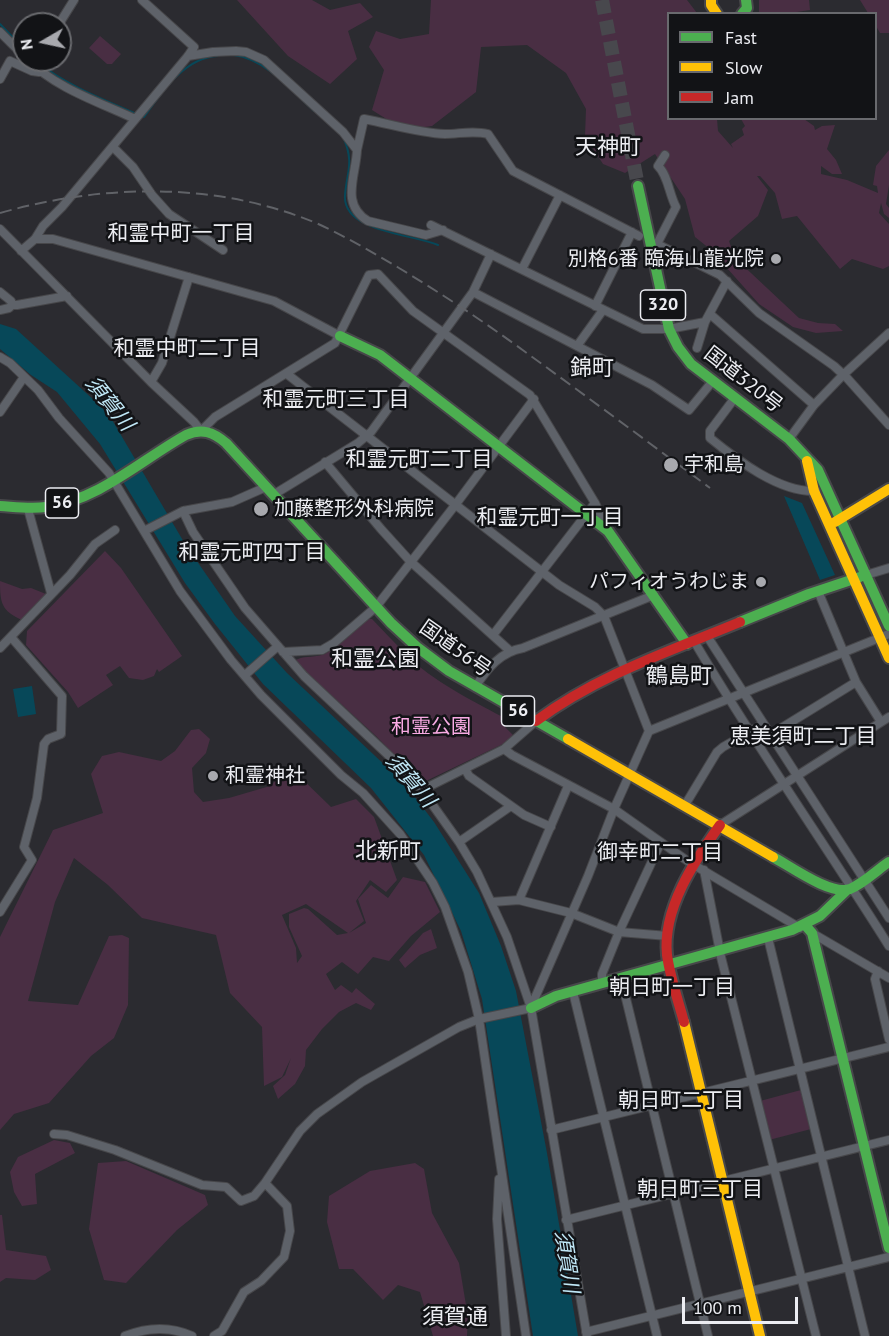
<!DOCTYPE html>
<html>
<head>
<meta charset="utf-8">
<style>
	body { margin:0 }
	#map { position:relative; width:889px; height:1336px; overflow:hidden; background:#2b2b30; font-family:"PT Sans",sans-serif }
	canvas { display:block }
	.legend { position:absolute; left:667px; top:12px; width:210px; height:108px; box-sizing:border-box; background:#121316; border:2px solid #696a6e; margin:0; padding:8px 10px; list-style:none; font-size:18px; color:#ecedf2 }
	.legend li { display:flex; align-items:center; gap:12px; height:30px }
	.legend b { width:30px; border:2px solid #696a6e }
	.north { position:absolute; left:12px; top:12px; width:60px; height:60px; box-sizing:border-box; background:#121316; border:2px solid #696a6e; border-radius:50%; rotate:261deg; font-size:16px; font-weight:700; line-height:24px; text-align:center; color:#ecedf2 }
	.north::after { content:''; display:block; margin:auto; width:21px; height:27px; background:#a8a9ae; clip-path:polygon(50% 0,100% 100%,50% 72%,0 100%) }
	.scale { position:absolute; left:682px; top:1297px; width:116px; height:27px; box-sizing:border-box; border:3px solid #ecedf2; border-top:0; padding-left:8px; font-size:18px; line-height:21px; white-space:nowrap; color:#ecedf2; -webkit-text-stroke:4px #121316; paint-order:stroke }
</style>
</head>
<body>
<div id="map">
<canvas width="889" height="1336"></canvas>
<ul class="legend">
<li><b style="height:8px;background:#4caf50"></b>Fast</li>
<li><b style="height:8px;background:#ffc107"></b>Slow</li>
<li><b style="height:8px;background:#c62828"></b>Jam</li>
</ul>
<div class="north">N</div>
<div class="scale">100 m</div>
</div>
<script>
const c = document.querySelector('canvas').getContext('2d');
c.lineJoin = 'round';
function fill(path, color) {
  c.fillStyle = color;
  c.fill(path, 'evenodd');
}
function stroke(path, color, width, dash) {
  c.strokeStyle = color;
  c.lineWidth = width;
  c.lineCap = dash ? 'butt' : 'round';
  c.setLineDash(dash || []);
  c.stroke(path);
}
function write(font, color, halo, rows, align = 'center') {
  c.font = font + ' "PT Sans","Noto Sans JP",sans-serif';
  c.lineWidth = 5;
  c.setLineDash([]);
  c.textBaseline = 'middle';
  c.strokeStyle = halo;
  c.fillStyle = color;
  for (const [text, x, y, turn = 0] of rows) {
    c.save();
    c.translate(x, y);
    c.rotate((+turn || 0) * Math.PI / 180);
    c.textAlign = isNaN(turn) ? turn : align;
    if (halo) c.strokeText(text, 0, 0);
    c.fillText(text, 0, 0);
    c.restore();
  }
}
fill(new Path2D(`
	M237,0H312L330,10L360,3L373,17L348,31L357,59L330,84L288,56Z
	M431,0H687L697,13L668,14V118L717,119L718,131L733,148L731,144L744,135L742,129L745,126L741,119H804L814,126L815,130L822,126L835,125L827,149L836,160L842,174H832L821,166V174L847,180L878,193L877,186L873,185L876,166L889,150V185L886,204L889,208V218L884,214L881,203L879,213L889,224V266L883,269L852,259L840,269L797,216L782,219L775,193L760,176H757L768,190L758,216L729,241L735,258L799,318L818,323L835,324L843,331L816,333L793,327L759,304L710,249L695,237L685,199L655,154L625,173L603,164L585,136L586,109L566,73L527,45L481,47L476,92L432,126L404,130L372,110L384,70L369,47L376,31L400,39L429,34Z
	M759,0H809L810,10L790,13H759Z
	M860,0H889V33H880L876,26V14L868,13Z
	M100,36L121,54L112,64H107L89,48Z
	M105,551L121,568L182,656L159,672L157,669L154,676L143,680L129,678L120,666L106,675L113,685L78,708L68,692L26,645L27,631Z
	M0,581L22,589L31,588L46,594L22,620C1,611 0,602 0,581Z
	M367,619H372C384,631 395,644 408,656C428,678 479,705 507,719L503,725L514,736L507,742L426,781L419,780L376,736L294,661C303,655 312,658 322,655C338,649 354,630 367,619Z
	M199,729L210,739L206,753L192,768L194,792L203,802L229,798L270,786L283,773L297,774L331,807L356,799L374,817L397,880L386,892L370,880L356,901L364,921L349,933L366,923L358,899L371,885L388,898L403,877L425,882L440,912L411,936L389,961L373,957L358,974L342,962L326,974L335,990L341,985L352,993L356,988L375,1004L371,1010L356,1003L339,1012L322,1029L306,1050L305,1066L295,1084L278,1099L273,1086L285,1075L291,1058L282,1077L264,1086L262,1027L230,993L216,935L142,918L108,885L74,858L55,902L28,1001L78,1005L109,936L122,935L129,938L128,1005L114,1038L91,1056L49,1103L14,1114L0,1130V937L53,830L103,813L91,774L102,756L119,752L161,761L175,751L191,730ZM306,904L348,933L337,935L308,909L304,908L289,914V927L302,956L297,963L296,948L282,915Z
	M431,929L437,948L420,955L405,968L399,960L423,933Z
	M801,1090L811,1129L769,1140L760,1101Z
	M54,1140L70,1143L75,1153L35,1174L37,1204L22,1206L14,1192L10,1172L18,1157Z
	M126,1161L205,1195L208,1205L177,1230L126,1283L104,1280L89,1229L98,1163Z
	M415,1163L424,1169L432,1213L459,1263L468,1317L467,1336H433L420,1292L398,1285L383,1300L353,1269H339L327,1222L329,1196L370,1171Z
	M0,1215H2L6,1250L46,1256L51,1270L35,1280L6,1278L0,1282Z`), '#492e43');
fill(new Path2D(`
	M0,324L16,329L108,413L185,544L235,616L287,673L390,770L414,796L434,822L479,893L501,946L516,991L547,1153L578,1336H533L482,999L461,931L424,855L371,788L263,684L215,624L185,583L100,444L57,392L31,375L0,349Z
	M784,496L802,503L835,575L820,580Z
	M32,686L36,714L18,717L13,689Z`), '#074859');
stroke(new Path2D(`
	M0,24L24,49
	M234,55C266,59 292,91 314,111
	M35,60C66,86 107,101 144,117C162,92 184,58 217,56
	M344,139C354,163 347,171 345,195C342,232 413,234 438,245`), '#074859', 2);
stroke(new Path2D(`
	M602,0L638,186`), '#48484d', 14, [14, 7]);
const street = new Path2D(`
	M59,24L74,0
	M0,32L24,56
	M188,56L213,52L236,51L246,52L264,60L343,132L357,150C356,176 340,204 368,221L426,235L443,230
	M28,60C56,88 99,102 135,119
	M0,79L10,61L32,71L39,72
	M113,147L133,167L152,195L169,214L223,250
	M357,150L364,119C391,124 418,133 445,134C459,134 473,130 488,134L513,171L639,236
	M665,155L658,166C668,175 669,194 676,207L657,244L720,275L759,313L834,366L847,378L889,425
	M431,225L643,329H669L705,322L727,281
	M0,229L151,382L194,422L201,431L215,417L335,343L369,275L378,274L413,311L530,395L595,503L607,529
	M35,239H53L274,301L340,336
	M21,251L35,239L43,226L62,207L188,56L194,47L142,0
	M522,269L560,195
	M0,292L11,301L12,305H17L67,296
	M473,292L652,385L689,410L712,382
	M595,306L632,232
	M0,310L9,308L12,305
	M710,314L814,405
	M577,346L603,310
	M697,348L705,322
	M0,357L10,363L38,390L59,418L109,473L180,591L231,660L261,695L341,775L363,793L400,834L433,883L445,907L468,972L479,1019L526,1336
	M287,374L559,585L595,607L604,616L649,731
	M151,382L162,363L189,277
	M734,399L710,431V438C737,460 780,493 816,491
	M0,412L24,377
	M789,439L814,405L843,375L889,333
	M325,462L381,529L410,561L509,650
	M273,495L358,443L371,432L473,292L491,254
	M28,509L51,593
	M183,511L193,532L245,608L304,676L401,767L422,790L459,842L477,872L507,937L531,1008L587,1336
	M144,531L183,511L232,502L266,487
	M866,575L889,568
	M818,591L856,682L881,722
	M493,635L595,503
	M707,636L889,918
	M694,641C755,745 825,844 889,946
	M0,648L70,575L95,544L115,530
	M283,652L322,650L334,643L376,607L456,504L534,399
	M245,675L278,646
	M475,687C488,668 500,652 523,648L654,595
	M770,735L856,682
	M504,749L512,755L614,809L689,862L800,928
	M465,769L469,776L524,815L551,827
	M422,790L504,749L536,721
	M685,805L717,752L723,747L763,724
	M720,825L889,717
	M459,842L511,806
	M704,870L721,957L816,1336
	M519,900L571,913L619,932L668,936
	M492,902L519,900L568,786
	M0,912L32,860L24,847L37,798L44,744L48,739L61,734L62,696L11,637
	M812,933L889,978
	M768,938L865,1336
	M878,971L875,979L889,1039
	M621,978L708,1336
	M602,983V974L619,932L661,842
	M573,992L657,1336
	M531,1007L588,876L614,809L649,731L889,634
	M551,1130L889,1047
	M54,1134L67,1135L115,1150L202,1185L226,1187L241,1201L254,1196L265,1183
	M499,1179L497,1219L506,1336
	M566,1220L889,1140
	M586,1332L889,1257
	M125,1336C148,1327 170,1326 192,1336
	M214,1336L222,1331L244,1292L261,1281L284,1257L290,1231L287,1206L265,1183L300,1131L317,1114L362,1082L459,1027L479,1019L531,1008`);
const fast = new Path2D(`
	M742,14L747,8L746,0
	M638,186L669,329L678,347L691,364L789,439L818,470L889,626
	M340,336L380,355L608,531L687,644
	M0,506C16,507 31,509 46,507C99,500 141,460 186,435C202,428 213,432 226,443L391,623L417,647L449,671L568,739
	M740,622L809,594L860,577
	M773,857C790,866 831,896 850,889C864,883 877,870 889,862
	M805,925L812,933L889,1248
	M531,1008L556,996L792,930L820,916L847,890`);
const slow = new Path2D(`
	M711,0V5L717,14
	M807,461L814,491L889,658
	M835,522L889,489
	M568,739L773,857
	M684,1022L760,1336`);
const jam = new Path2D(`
	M536,721C598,675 670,651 740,622
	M684,1022C678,1000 670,977 667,955C662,909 695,860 720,825`);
stroke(street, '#47474a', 10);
stroke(fast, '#47474a', 14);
stroke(slow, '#47474a', 14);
stroke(jam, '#47474a', 14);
stroke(street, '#5e6269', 8);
stroke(fast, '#4caf50', 10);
stroke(slow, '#ffc107', 10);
stroke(jam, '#c62828', 10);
stroke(new Path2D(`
	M0,213C103,184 215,181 316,223C345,236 372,252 399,268C442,294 483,321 524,351C586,396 648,442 710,488`), '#606267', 2, [12, 6]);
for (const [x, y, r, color] of [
	[776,259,6,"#a8a9ae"],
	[671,465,8,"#a8a9ae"],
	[261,509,8,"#a8a9ae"],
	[761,582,6,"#a8a9ae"],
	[213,776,6,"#a8a9ae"]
]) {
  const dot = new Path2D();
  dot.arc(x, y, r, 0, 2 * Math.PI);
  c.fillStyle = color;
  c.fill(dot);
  stroke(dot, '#121316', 2);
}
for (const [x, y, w] of [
	[663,305,45],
	[62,503,33],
	[518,711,33]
]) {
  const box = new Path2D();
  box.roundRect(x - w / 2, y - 15, w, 30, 4.5);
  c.fillStyle = '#121316';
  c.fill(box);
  stroke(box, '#ecedf2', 1.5);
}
write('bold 18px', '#ecedf2', null, [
	["320",663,305],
	["56",62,503],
	["56",518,711]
]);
write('20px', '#ecedf2', '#121316', [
	["別格6番 臨海山龍光院",764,259,"right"],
	["宇和島",684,465],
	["加藤整形外科病院",274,509],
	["パフィオうわじま",749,582,"right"],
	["和霊神社",225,776]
], 'left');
write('20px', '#ecedf2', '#121316', [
	["国道320号",743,380,38],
	["国道56号",455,649,35]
]);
write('20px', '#f8aae3', '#121316', [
	["和霊公園",431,727]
]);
write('21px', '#ecedf2', '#121316', [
	["和霊中町一丁目",181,234],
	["和霊中町二丁目",187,349],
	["和霊元町三丁目",336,400],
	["和霊元町二丁目",419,460],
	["和霊元町一丁目",550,518],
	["和霊元町四丁目",252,553],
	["恵美須町二丁目",803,737],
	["御幸町二丁目",660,853],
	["朝日町一丁目",672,988],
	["朝日町二丁目",681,1101],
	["朝日町三丁目",700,1190]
]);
write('italic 21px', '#c0e8f7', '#121316', [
	["須賀川",109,404,51],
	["須賀川",410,781,49],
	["須賀川",566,1262,81]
]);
write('22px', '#ecedf2', '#121316', [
	["天神町",608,148],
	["錦町",592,369],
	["和霊公園",375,660],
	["鶴島町",679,677],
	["北新町",388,852],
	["須賀通",455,1318]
]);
</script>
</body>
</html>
